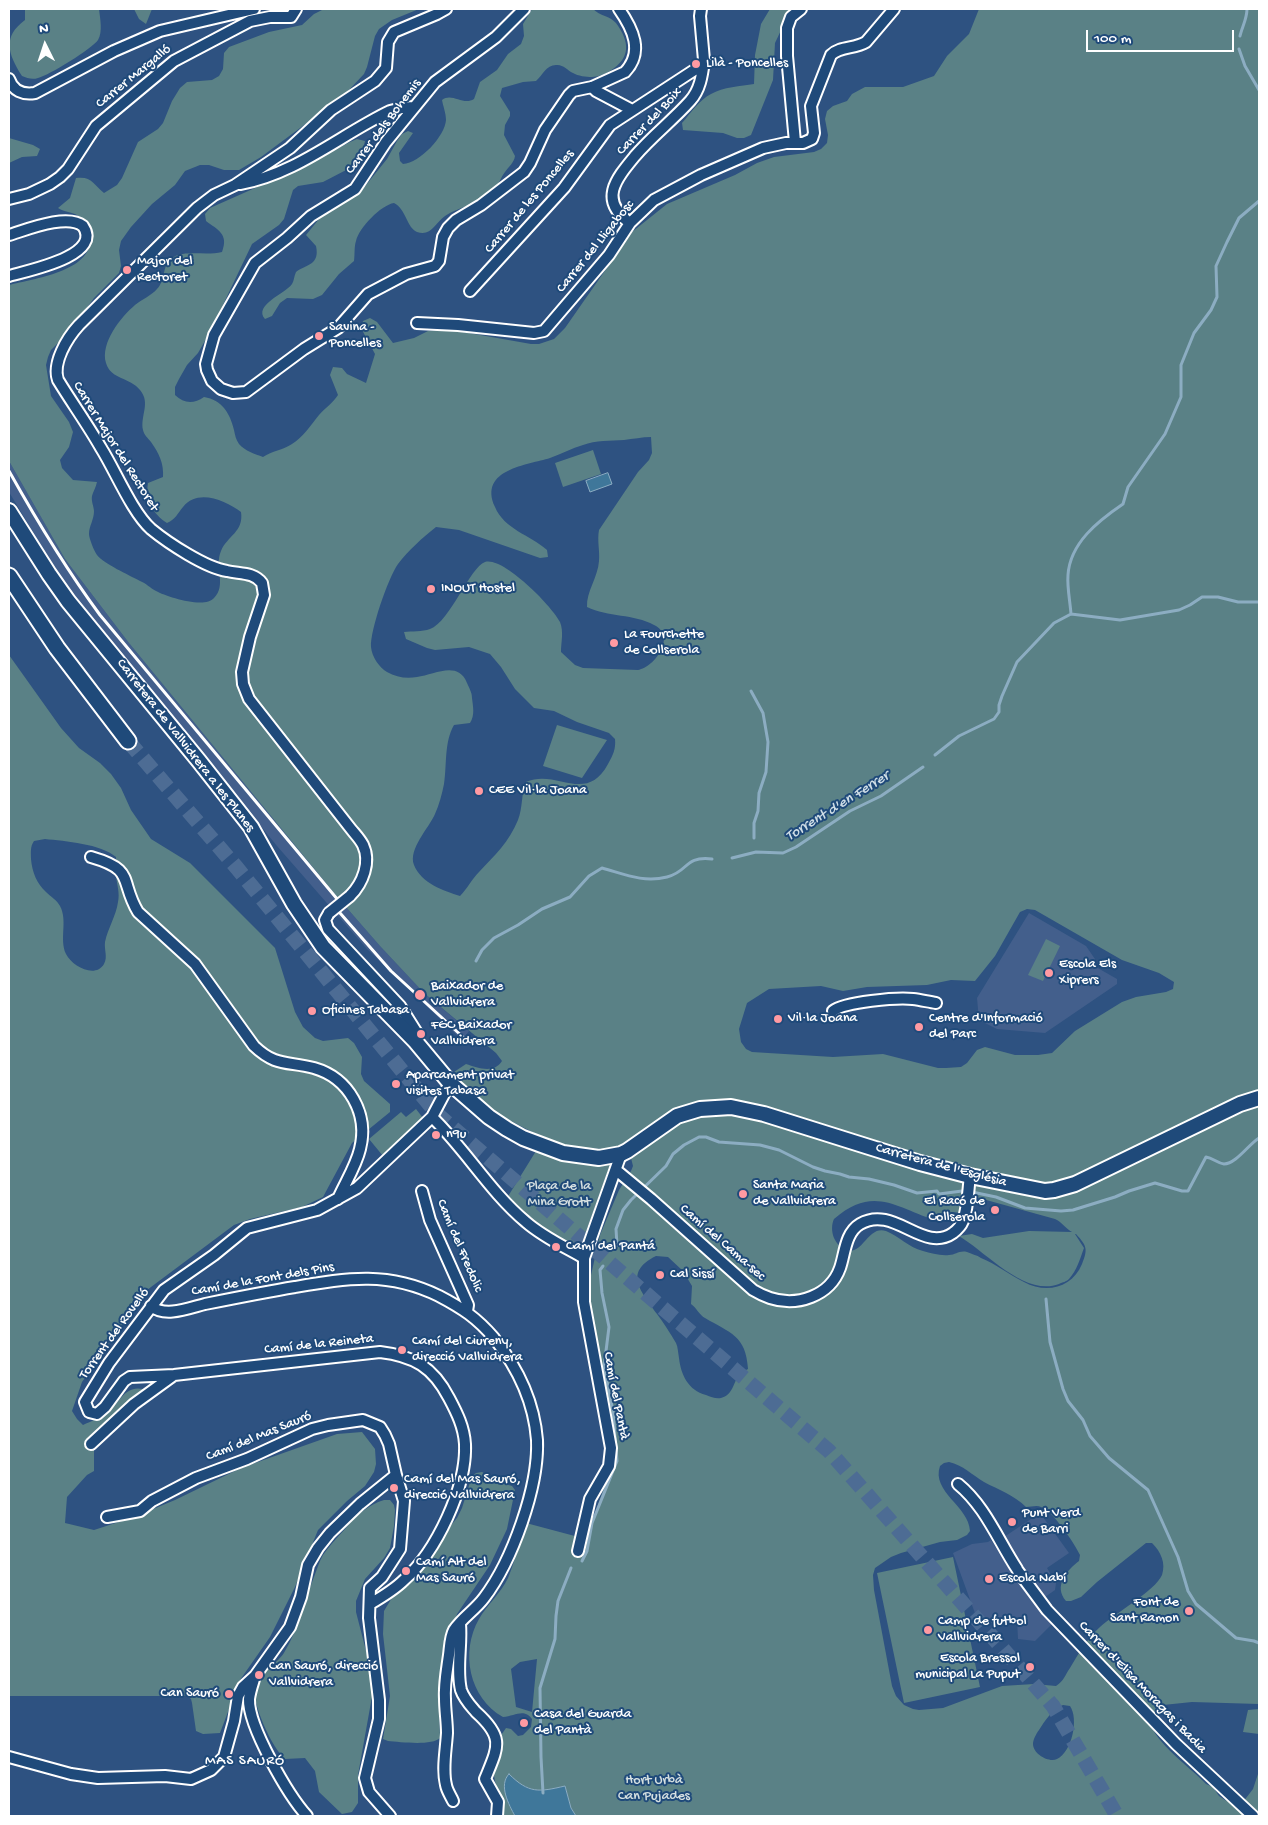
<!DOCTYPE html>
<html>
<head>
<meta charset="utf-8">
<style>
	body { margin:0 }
	#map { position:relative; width:1268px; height:1825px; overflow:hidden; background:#2e5281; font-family:"Gochi Hand",sans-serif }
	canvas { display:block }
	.frame { position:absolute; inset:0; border:10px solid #fff; pointer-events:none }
	.north { position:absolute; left:20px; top:20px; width:50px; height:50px; -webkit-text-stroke:4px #1f4a7a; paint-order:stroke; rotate:356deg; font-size:14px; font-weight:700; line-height:20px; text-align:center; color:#fff }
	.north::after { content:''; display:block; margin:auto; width:18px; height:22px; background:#fff; clip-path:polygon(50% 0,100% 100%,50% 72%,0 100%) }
	.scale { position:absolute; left:1086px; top:30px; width:148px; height:22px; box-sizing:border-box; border:2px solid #fff; border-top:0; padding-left:6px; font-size:15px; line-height:18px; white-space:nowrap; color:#fff; -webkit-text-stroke:4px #1f4a7a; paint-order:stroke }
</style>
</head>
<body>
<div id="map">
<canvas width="1268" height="1825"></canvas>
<div class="frame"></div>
<div class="north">N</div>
<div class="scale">100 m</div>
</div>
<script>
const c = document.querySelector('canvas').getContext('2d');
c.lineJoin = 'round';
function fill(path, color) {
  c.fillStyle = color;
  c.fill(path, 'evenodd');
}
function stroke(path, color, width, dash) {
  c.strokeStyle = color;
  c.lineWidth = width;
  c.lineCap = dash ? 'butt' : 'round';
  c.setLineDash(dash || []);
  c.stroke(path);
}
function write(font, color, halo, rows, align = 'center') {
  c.font = font + ' "Gochi Hand",sans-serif';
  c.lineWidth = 4;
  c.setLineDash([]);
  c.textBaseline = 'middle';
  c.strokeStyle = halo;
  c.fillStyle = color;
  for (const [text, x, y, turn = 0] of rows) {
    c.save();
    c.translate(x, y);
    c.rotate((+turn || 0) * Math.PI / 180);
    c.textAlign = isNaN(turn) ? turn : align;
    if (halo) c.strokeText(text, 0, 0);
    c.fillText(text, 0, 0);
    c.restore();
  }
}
fill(new Path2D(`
	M9,461L65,559L129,643L339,899L380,946L424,993L469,1031L462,1040L367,949L277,846L145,685L97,629L65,585L9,492Z
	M1029,913L1086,946L1095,959L1096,967L1117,979V984L1045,1033L997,1029L979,1020L977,998Z
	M1040,1513L1069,1553L1047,1568L1056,1583L1055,1590L1045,1597L1024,1568L1013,1575L1052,1624L1035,1641L1018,1639L1017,1619H1004L980,1627L953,1553L972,1544L988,1542L991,1540L1011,1572L1022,1565L1004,1537Z`), '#435f8c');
fill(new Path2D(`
	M25,9H99C100,18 103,32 98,40C93,48 48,76 38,78C32,80 27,78 22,76C8,54 2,37 25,20Z
	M134,9H152L146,24L139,19Z
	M324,9H419L392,20L379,29L375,36L367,67L364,74L347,92L323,111L261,157L239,170H224L209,165H200L185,171L175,185L152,204L131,227L121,241L119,250L121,266L119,273L94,298L69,332L51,350L48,357L46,365L51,396L69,422L73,432L69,447L60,460L62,468L73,480L97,482C96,487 93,492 92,496C91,501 94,507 94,511C94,520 89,526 89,534C89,538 94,551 97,555C104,564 129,575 140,581C146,583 150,588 156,591C167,597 205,609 214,598C227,585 214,567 221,551C227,536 244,532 241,512C226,501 198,488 183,507C177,514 176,519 167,523C153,514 145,500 148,483L163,477C164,464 159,453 151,442C148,438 144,435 143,430C140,416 151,403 140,390C130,377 111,380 106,363C100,343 121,317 135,305C142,299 151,296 157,289C166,280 161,264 174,257C185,250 207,256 222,252C229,234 218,230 206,221L205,214L210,208L309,164L350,142L357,139L365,141L361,157L356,164L350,168L323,182L298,186L293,190L284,219L279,225L252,244L210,332L198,353L187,365L179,379L175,387V395C184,404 194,404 204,397C222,400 230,413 234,430C235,435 236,440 239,444C245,451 255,454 263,457C272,451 283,450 292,444C303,437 311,425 319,415C325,408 333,403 338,395L330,375L333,367L342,368L347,374L366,383L375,354L361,328L363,321L370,318L377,322L393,343L414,338L428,331L452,330L531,344H539L554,339L565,328L632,232L667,204L735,175L757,163L774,157L814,152L821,149L827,143L828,135L825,119L827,111L833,106L847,101L852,94L865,87H903L934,76L947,56L969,34L979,9H1259V1704L1192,1702L1163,1705L1157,1708L1149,1721C1157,1745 1189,1766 1206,1784L1213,1787L1219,1796L1225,1800L1232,1803L1243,1802L1253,1789L1259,1771V1816H576L571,1808L565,1786L549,1790H534L521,1785L505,1788L508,1803L515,1816H503C503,1804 498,1793 495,1781C491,1764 495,1742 506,1728L511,1729L518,1736L523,1735L531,1727L532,1719C524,1708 515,1716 503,1717C469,1698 460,1652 479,1619C487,1605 501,1593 508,1578C515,1561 520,1541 526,1523L586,1539L615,1457L600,1352L592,1318L589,1284L600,1235L619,1190L631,1171L633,1166L631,1158L606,1149L575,1148L546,1139L501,1116L468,1092L454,1072L466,1064C478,1068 494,1074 502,1061L496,1053L424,993L380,946L339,899L129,643L65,559L9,461V285C33,279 92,271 90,239C89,233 89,226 85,221C78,212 66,213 58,208L70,198L76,178C92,176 93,184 104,193L117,185L122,178L138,142L158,129L163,123L172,101L180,88L187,82L212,80L219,76L223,69L224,53L229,47L269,32L302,25L314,14ZM651,437L652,453L649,460L638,472L599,530C597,541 600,551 599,561C598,577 586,592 587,607C608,617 634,614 654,625C677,636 655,667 638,670L583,668L575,665L561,652C561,642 564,632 560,622C553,607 503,556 485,562C470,567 450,622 430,629C422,632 412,631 404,632L406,639L427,648L435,650L469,647L490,654L501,667L515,689L534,708L554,711L577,722L609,733L615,739C616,749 613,755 608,764C586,805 556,768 526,782C521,794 523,807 518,820C509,842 495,855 479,872C472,879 467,889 460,896C444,891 421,883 414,865C408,849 429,828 435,814C439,805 442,794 444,784C447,765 444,742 454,725L470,723C475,715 473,707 472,698C472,692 469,688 467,683C458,660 434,675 417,677C406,679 396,677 387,672C379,667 372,657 371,647C370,631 388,578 398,564C409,550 422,538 436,527L459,530L540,558L548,557L547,550C530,535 504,529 495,507C478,469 528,465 550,458C561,454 572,448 583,445C596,440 610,441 624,440C633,439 642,437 651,437ZM1027,909L1035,910L1122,960L1159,973L1174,982L1173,989L1166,992L1136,997L1122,1002L1075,1031L1052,1053L1038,1055H1015L985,1047L977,1050L967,1063L961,1067L946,1068H938L883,1054L833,1057L752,1052L746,1049L741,1042L739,1029L747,1003L769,989L821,986L843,991L867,987L927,985L951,980L975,981L995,956L1020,912ZM979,1198L1055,1219C1062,1222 1065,1228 1072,1232L1029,1231L983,1238L972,1234L959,1236C986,1252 1025,1297 1059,1284C1063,1282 1066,1282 1069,1279C1077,1270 1080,1259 1084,1248L1075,1234H1076C1087,1246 1088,1249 1082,1264C1072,1288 1046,1294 1024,1282C1010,1275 996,1264 981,1258C977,1255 971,1254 967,1252C959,1250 956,1255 949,1255C940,1256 931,1253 923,1251C908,1247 899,1236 886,1231C868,1225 863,1255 847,1250C834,1246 829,1230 834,1219C873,1185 895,1207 935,1220L941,1219L952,1212L962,1213L970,1211ZM656,1256L668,1257L683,1271L692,1286L691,1304C697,1308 699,1315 705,1318C730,1333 746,1335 748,1369C746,1370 740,1372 739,1375C733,1383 733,1395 721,1398C716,1399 711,1397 706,1395C688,1390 681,1375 679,1358C678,1353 678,1347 676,1343C670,1333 664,1323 657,1314C642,1292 622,1273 656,1256ZM949,1462C963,1465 972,1475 984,1482C999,1490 1014,1495 1026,1507C1031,1507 1037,1505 1041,1507C1052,1510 1075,1544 1080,1555L1079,1561C1067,1570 1053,1586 1066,1601H1071L1081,1597L1097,1582L1146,1543H1152C1161,1552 1166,1563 1162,1575C1155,1591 1114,1614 1100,1627C1088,1638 1078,1654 1070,1668C1065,1675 1064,1681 1056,1686L1034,1684L1002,1686L943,1708L919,1710L913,1709L904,1705L896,1696L892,1686L874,1590L873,1575L875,1568L891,1557L901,1553L940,1542L957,1540L967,1535L970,1531C969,1506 931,1492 940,1466L944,1463ZM537,1659L532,1712L516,1707L511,1669L520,1662ZM1063,1705L1070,1706C1079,1719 1072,1752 1057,1759C1049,1763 1033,1754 1033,1744C1033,1740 1036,1734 1039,1730C1045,1721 1052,1709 1063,1705Z
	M532,9H593C600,16 610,16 616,23C630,42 631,58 610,71C605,74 597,77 592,77C586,77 578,76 573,73C567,70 563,64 556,65C546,65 543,75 536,81L523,82L502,88L500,96L510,112V116L505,125L504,135L515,156C514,163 509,166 505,172C501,177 499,184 495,188C482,204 460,206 445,216C435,223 431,237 417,232C407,228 406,209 394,203C381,205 359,228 356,241C354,247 355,254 354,261L339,274L322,295L313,299L287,298L280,303L272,316L265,319C253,305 285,294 292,284C294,281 294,276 296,272C307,264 320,265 316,246L306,235L319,219L339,203L362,190L387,159L397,141L402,134L408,131L413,133L399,153L400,161L403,164C420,163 445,136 446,120C446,113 443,106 442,100C452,92 463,106 474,99L480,82L497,70L508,54L521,44L524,36L523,24Z
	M770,9H791L775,43L773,80L751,135L744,138H737L723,133L683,130L682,123C691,113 699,100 711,94C723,87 741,86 754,84L755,55L761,24Z
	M9,138L33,145L40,149L37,156L22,157L9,163Z
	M593,450L601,474L563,487L555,463Z
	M9,655L61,728L79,748L100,763L111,774L121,788L131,810L151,839L190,863L275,948L295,1012L303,1027L315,1038L323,1041L348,1038L354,1043L362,1057L361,1074L364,1081L390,1104V1112L352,1143L323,1197L302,1207L250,1219L234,1225L147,1290L82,1382L72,1411L77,1419L83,1425C91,1421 101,1418 108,1412C120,1402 125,1385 143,1389L139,1396L132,1399L88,1444L94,1448V1471L87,1475L67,1497L65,1523L94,1530L134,1517L175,1500L241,1468L337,1434L362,1432L375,1449L376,1464L374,1472L365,1486L347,1501L318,1530L295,1587L270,1637L240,1680L220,1733L203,1734L196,1731L192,1703L191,1699L187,1696H9ZM45,839C65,841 101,844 116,857C117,864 115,870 116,876C117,885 120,893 118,902C116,916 108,928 105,942C104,950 108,957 104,964C95,979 72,966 66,954C59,939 68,921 60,906C57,900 51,897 46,892C37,884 32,872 31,859C31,852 30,847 34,841Z
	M557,725L607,740L582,778L543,766Z
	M1046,939L1060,946L1043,981L1028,975Z
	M416,1109L423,1118L407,1133L408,1135L383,1156L369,1139L401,1112L406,1117Z
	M536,1151L572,1159L610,1165L582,1243L560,1242L547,1234L507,1198Z
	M482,1472L501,1483L512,1486L515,1490L507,1529L490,1565L457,1614L444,1655L439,1693L440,1738C432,1746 400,1742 388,1741L383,1739L390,1696L383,1634L384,1611L393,1596L457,1518L462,1508L472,1476L476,1473Z
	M384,1500H390L394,1505L395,1510L394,1526L390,1548L384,1558L365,1579L356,1601V1612L372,1674L373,1691L358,1775V1803L352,1812L342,1814L319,1792L315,1771L305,1758L285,1759C273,1750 250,1700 255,1686C260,1672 278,1664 285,1651C299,1628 304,1601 314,1577C317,1569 319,1562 323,1555C329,1546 337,1538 345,1529C356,1515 368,1505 384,1500Z
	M953,1557L980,1687L904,1703L877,1573Z
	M1259,1709V1734L1243,1732L1248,1710Z`), '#5a8186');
const water = new Path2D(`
	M608,473L612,484L590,492L586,481Z
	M509,1774C529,1794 539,1792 565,1786L571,1808L576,1816H515C509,1805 498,1785 509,1774Z`);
fill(water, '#3f779a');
stroke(water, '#8cadc2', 1);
stroke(new Path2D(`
	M1240,36C1242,27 1247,19 1247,9
	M1239,49L1245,66L1259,90
	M1071,614L1120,620L1179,610L1190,605L1202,597H1218L1238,602H1259
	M751,691L763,713L768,742L766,772L759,793L758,811L754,823V838
	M935,755L959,736L994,719L999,712V705L1002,696L1017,662L1054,623L1071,614C1070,601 1067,587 1068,575C1070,543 1098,521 1123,504L1128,487L1165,434L1181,397V365L1194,333L1211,310L1217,297L1216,266L1227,242L1239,218L1259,201
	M732,858L756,852L783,853L796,847L850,811L881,796L923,767
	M476,961L482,950L494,938L518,925L542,909L570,897L589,876L602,868C624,874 643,883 667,877C690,871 683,856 712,859
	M972,1192L996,1197L1025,1208L1061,1211L1073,1210L1115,1197L1129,1191L1155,1183L1182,1191H1188L1206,1157C1213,1158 1217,1163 1224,1164C1236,1164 1249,1144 1259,1138
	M617,1245L616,1229L623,1210L631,1200L666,1166L673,1154L684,1145L699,1137H706L719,1142L760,1145L779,1150L813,1167L825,1171L840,1174L849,1177L869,1179L894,1185L917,1193L937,1191L939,1194L962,1191
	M1046,1299L1050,1342L1063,1389L1068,1401L1083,1420L1090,1436L1109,1458L1148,1490L1178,1557L1188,1591L1196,1604L1236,1638L1254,1641L1259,1643
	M582,1561L587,1551L592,1523L617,1461L613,1411L604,1367L609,1327L602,1293L600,1270L603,1266
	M543,1793L541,1757L540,1688L555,1639L556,1616L558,1601L571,1568`), '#8cadc2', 3);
stroke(new Path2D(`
	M128,741L237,868L438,1115L829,1451L1053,1706L1117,1816`), '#4d6c94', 15, [15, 8]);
const minor = new Path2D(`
	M524,9L496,37L435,82L386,142L355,189L311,216L287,238L255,263L214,335L206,364L207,370L212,381L221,389L233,393L246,392L304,349L338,328L368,294L406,274L435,266L439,261L443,237L448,228L456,220L481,205L524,172L530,163L545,130L569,95L573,91L592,87L625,72C644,52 633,29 619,9
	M9,79C13,91 23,95 35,93L114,51L160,31L254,9
	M592,87L596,91L632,110
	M795,142L787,56V28L791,17L801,9
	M240,184C296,174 340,135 390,111L402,108L413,107
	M9,199L29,194L50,184L60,177L68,169L96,126L174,61L250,21L270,17H291L296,9
	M630,223C598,200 616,179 635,156C652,136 673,120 690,101C700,90 702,76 704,61
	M9,235C26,230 67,213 83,226C104,256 26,271 9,276
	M470,291L564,188L610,125L699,67L704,60L700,16L701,9
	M417,323L458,325L534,333L544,331L609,255L630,223L654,200L701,175L763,148L786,143H803L812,139L814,133L811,106L831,55C840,46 855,49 866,42L894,9
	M91,857C136,870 119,880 138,912L195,964L254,1046C276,1067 287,1061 314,1068C349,1078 369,1114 360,1149C356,1166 345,1183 338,1199
	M350,896C363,883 371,862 363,845C360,839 355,834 351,829L249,699L243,684L242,672L250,637L264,595L262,583C254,572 240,574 227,571C206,568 168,543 151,529C132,512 115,470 101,448C88,425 72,403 58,380C52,363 67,338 79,325L197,208L214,195L235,185L290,148L331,110L375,81L386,68L388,42L394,32L437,14L446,9
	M329,913L325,920L328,929L400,1006L417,1033L415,1041
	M833,1011C844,1002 898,997 913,999C921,1000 929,1002 936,1003
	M432,1117C466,1150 490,1192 526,1222C543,1237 565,1247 584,1258
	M616,1170L651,1199L753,1290C758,1293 764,1296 770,1298C797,1307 830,1296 840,1268C845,1254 845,1233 860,1224C894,1204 923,1254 953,1233C957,1230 961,1226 963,1221C968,1208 968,1190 970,1176
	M422,1191L430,1220L468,1305L467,1311
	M151,1306C165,1318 189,1308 205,1304C235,1298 265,1292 295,1287C348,1278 388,1271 439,1296C462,1308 477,1318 494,1338C518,1368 534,1401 537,1440C539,1487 512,1561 484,1598C475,1610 462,1618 454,1630C450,1637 450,1648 449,1655C447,1670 444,1684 445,1699C445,1710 447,1722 447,1733C446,1750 442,1769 446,1785C447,1791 451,1796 453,1801
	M91,1444L134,1404L174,1375
	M958,1484C985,1506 998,1540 1017,1569
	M107,1517L140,1511L152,1501L196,1478L247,1459L312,1429L328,1425L363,1420L380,1427L385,1435L389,1444L396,1475L404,1501L400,1549L382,1577L370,1588L369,1618L379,1700V1719L365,1778L369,1792L390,1816
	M578,1551L590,1499L609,1466L611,1448L584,1302V1258L621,1154
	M1018,1571L1047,1610L1176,1744L1253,1816
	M370,1604C382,1597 394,1590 404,1580C436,1552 467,1487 465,1444C464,1427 457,1413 449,1398C433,1367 414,1356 380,1352L174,1375L130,1377L124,1381L105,1407L97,1414L89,1412L85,1402L109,1363L164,1290L214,1255L247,1228L317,1210L357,1188L432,1117L450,1083
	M460,1624C462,1645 456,1669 461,1690C464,1699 470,1705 476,1712C505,1738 498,1747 485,1779L498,1802L497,1816
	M255,1676C253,1683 250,1691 249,1699C248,1726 288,1795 307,1816
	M9,1757L71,1774L98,1778L165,1776L191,1779L211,1770L224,1757L234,1721L238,1696L243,1687L255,1676L290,1627L301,1597L308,1565L318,1548L330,1533L360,1504L396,1475`);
const major = new Path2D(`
	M9,511L49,574L68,601L199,761L251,827L294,904L323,947L415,1041L450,1083L489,1117L507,1129L523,1138L563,1153L599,1158L621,1154L627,1151L677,1116L700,1109L731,1107L764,1114L920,1163L970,1176L1045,1191L1054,1190L1075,1184L1240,1104L1259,1098`);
const highway = new Path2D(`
	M9,576L57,648L128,741`);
stroke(minor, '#fff', 14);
stroke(major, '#fff', 18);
stroke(highway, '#fff', 19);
stroke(minor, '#1f4a7a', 10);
stroke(major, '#1f4a7a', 14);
stroke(highway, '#1f4a7a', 15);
stroke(new Path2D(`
	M9,471C37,521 66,569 100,615L338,900
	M340,913L391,971L464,1038`), '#fff', 3);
const minorBridge = new Path2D(`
	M329,913L350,896`);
stroke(minorBridge, '#fff', 14, []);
stroke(minorBridge, '#1f4a7a', 10);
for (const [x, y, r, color] of [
	[696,64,5,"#ff9aa2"],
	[127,270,5,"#ff9aa2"],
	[319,336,5,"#ff9aa2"],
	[431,589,5,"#ff9aa2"],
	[614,643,5,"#ff9aa2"],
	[479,791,5,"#ff9aa2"],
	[1049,973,5,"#ff9aa2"],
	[420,995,6,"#ff9aa2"],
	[312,1011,5,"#ff9aa2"],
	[778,1019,5,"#ff9aa2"],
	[919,1027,5,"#ff9aa2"],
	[421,1034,5,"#ff9aa2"],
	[396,1084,5,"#ff9aa2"],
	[436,1135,5,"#ff9aa2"],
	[743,1194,5,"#ff9aa2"],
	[995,1210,5,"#ff9aa2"],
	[556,1247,5,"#ff9aa2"],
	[660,1275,5,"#ff9aa2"],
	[402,1350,5,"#ff9aa2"],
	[394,1488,5,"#ff9aa2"],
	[1012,1522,5,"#ff9aa2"],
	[406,1571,5,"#ff9aa2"],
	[989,1579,5,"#ff9aa2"],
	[1189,1611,5,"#ff9aa2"],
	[928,1630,5,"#ff9aa2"],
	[1030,1667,5,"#ff9aa2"],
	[259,1675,5,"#ff9aa2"],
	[229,1694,5,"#ff9aa2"],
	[524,1723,5,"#ff9aa2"]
]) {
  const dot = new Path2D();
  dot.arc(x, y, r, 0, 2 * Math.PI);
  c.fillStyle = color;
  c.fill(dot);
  stroke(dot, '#1f4a7a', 2);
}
write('14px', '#fff', '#1f4a7a', [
	["Lilà - Poncelles",706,64],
	["Major del",137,262],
	["Rectoret",137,278],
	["Savina -",329,328],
	["Poncelles",329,344],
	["INOUT Hostel",441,589],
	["La Fourchette",624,635],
	["de Collserola",624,651],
	["CEE Vil·la Joana",489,791],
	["Escola Els",1059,965],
	["Xiprers",1059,981],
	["Baixador de",431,987],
	["Vallvidrera",431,1003],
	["Oficines Tabasa",322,1011],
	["Vil·la Joana",788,1019],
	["Centre d'Informació",929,1019],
	["del Parc",929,1035],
	["FGC Baixador",431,1026],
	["Vallvidrera",431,1042],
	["Aparcament privat",406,1076],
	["visites Tabasa",406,1092],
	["n9u",446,1135],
	["Santa Maria",753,1186],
	["de Vallvidrera",753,1202],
	["El Racó de",985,1202,"right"],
	["Collserola",985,1218,"right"],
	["Camí del Pantá",566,1247],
	["Cal Sissí",670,1275],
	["Camí del Ciureny,",412,1342],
	["direcció Vallvidrera",412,1358],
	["Camí del Mas Sauró,",404,1480],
	["direcció Vallvidrera",404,1496],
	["Punt Verd",1022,1514],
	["de Barri",1022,1530],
	["Camí Alt del",416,1563],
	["Mas Sauró",416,1579],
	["Escola Nabí",999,1579],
	["Font de",1179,1603,"right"],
	["Sant Ramon",1179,1619,"right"],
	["Camp de futbol",938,1622],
	["Vallvidrera",938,1638],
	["Escola Bressol",1020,1659,"right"],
	["municipal La Puput",1020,1675,"right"],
	["Can Sauró, direcció",269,1667],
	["Vallvidrera",269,1683],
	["Can Sauró",219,1694,"right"],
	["Casa del Guarda",534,1715],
	["del Pantà",534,1731]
], 'left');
write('14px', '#fff', '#1f4a7a', [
	["Carrer Margalló",134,77,-39],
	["Carrer del Boix",650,122,-46],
	["Carrer dels Bohemis",384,127,-53],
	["Carrer de les Poncelles",530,202,-50],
	["Carrer del Lligabosc",596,247,-51],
	["Carrer Major del Rectoret",115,447,58],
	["Carretera de Vallvidrera a les Planes",185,746,52],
	["Carretera de l'Església",941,1166,15],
	["Camí del Cama-sec",722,1243,41],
	["Camí del Fredolic",459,1246,67],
	["Camí de la Font dels Pins",263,1280,-10],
	["Torrent del Rovelló",115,1334,-54],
	["Camí de la Reineta",319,1345,-6],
	["Camí del Pantà",615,1396,79],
	["Camí del Mas Sauró",259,1437,-22],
	["Carrer d'Elisa Moragas i Badia",1142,1688,46]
]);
write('14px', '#d6e0e1', '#1f4a7a', [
	["Plaça de la",559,1187],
	["Mina Grott",559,1203],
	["Hort Urbà",654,1781],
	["Can Pujades",654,1797]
]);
write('italic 15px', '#cfdde6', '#1f4a7a', [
	["Torrent d'en Ferrer",838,807,-32]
]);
c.letterSpacing = '1px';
write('15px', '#fff', '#1f4a7a', [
	["MAS SAURÓ",245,1762]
]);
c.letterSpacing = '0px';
</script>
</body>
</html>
